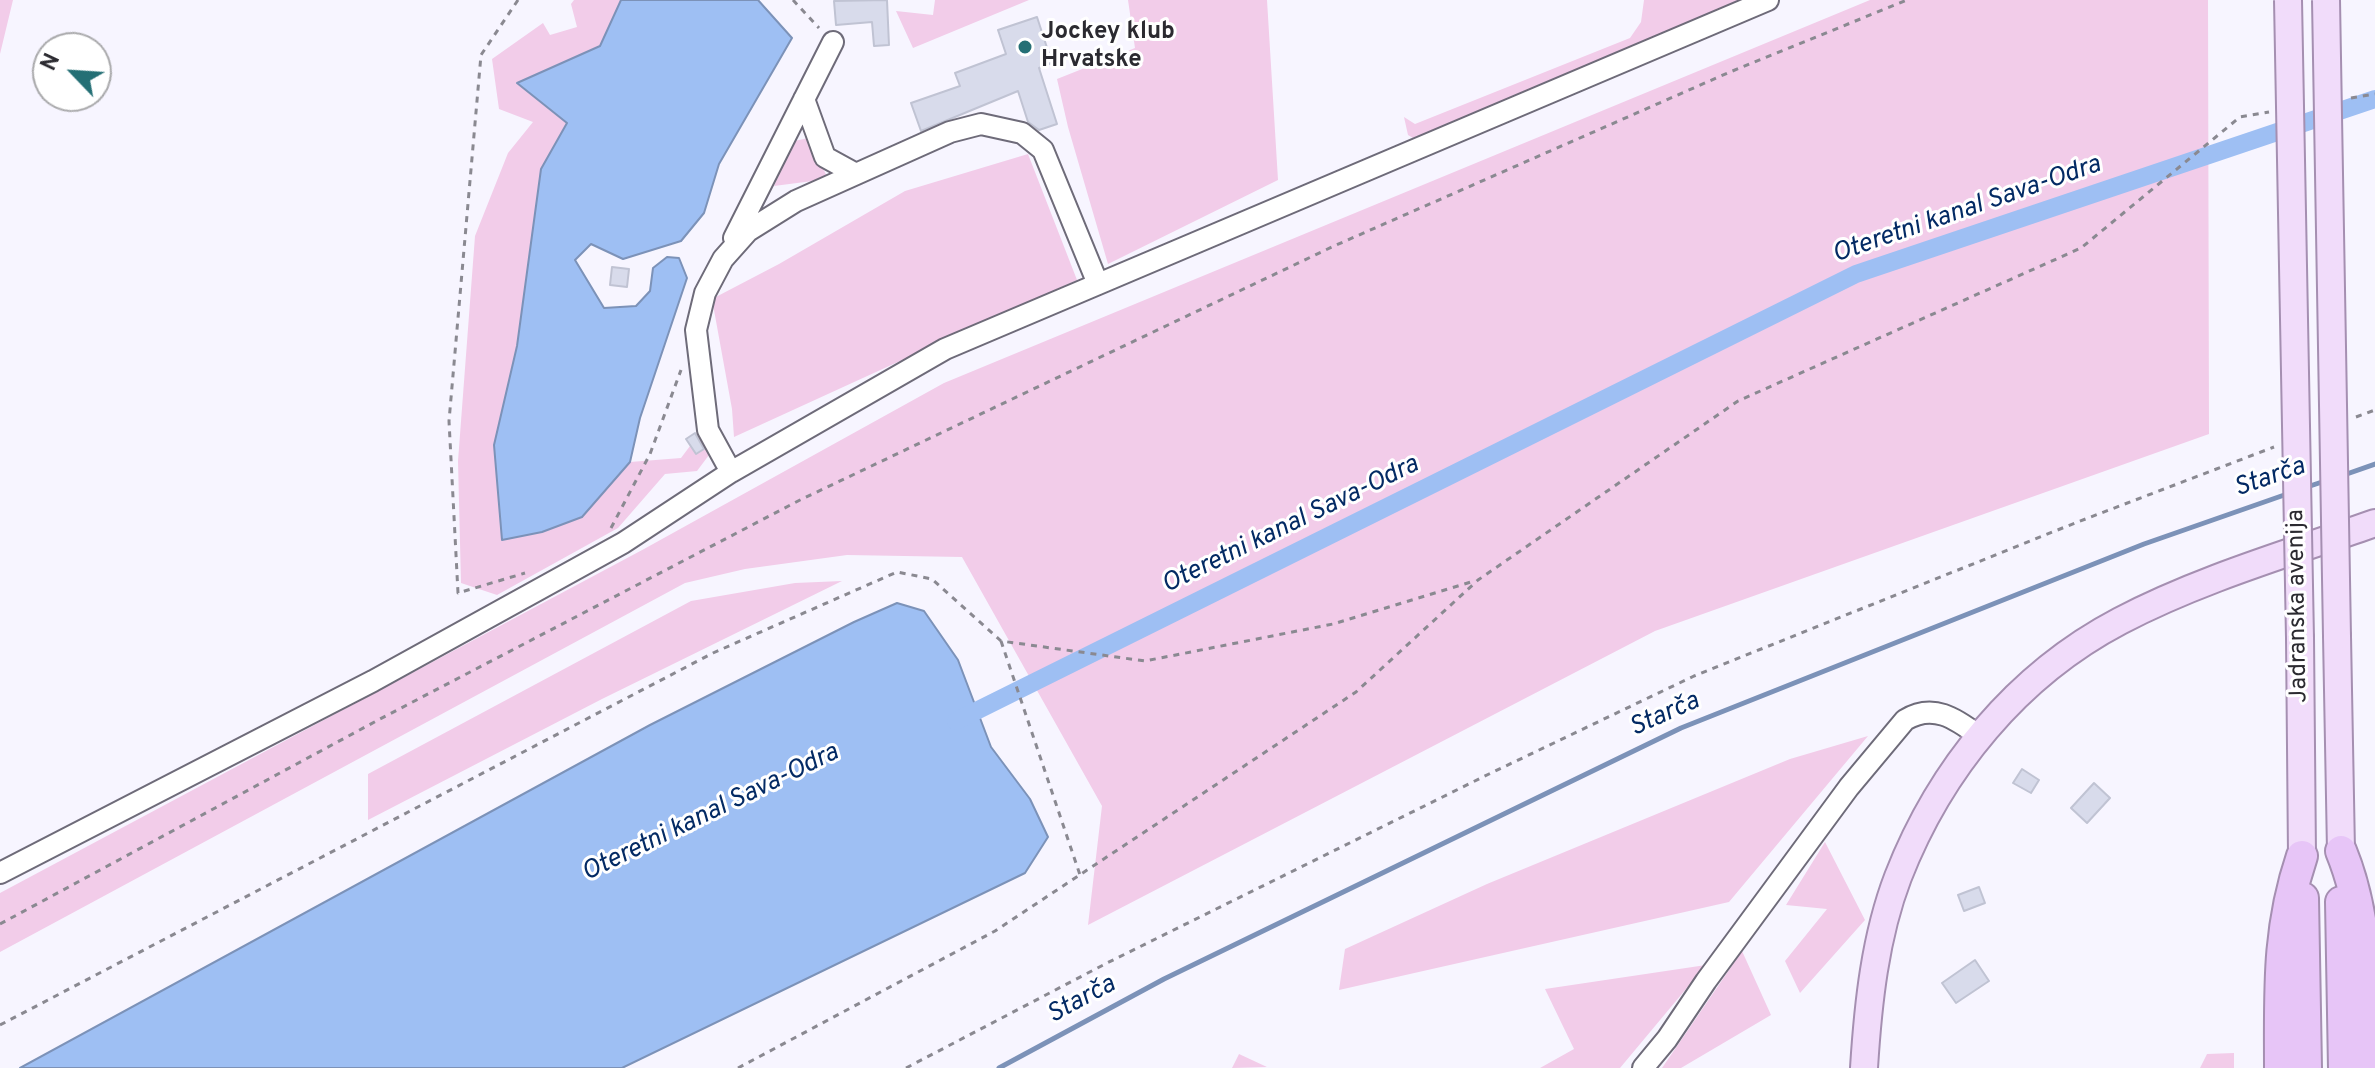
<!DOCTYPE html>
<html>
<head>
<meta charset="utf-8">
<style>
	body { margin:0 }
	#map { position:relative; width:2375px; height:1068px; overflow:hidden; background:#f7f5ff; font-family:Overpass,sans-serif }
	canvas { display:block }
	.north { position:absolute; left:32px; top:32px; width:80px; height:80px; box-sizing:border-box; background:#fff; border:2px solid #aaaaac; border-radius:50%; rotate:295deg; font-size:22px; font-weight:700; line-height:32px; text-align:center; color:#2b2a30 }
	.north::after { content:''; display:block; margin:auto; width:28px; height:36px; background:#246f75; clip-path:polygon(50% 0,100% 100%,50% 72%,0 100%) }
</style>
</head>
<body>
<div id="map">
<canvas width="2375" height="1068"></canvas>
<div class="north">N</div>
</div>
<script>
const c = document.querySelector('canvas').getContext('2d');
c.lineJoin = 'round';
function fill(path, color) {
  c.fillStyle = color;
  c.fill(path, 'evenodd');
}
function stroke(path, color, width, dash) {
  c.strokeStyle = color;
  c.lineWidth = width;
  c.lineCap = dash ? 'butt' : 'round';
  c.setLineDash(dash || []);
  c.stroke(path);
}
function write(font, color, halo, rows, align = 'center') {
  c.font = font + ' Overpass,sans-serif';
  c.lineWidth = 6;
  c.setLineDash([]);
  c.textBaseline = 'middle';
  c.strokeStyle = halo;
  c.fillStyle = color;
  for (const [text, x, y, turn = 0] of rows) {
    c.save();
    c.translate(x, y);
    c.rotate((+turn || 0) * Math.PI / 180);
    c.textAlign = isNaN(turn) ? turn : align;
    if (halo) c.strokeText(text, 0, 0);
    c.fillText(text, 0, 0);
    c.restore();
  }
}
fill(new Path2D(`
	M0,0H13L0,54Z
	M574,0H621L600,46L518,83L567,122L541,169L517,346L494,445L582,517L630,462L681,458L699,434L715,447L697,471L665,474L618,528L497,595L461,583L458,461L475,236L508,153L533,122L499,109L492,59L543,23L550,35L577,27L571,4Z
	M935,0H1029L913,48L896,11L933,15Z
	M1128,0H1267L1278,180L1108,264L1068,127L1057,79L1135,48Z
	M1644,0H1755L1413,138L1408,135L1404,117L1415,124L1630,38L1641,22Z
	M1870,0H2208L2209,434L1655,631L1088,925L1102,806L962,557L847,555L745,569L685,583L0,952V893L644,549L944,383Z
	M809,138L828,179L774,186L794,141Z
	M1028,154L1077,280L734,437L732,409L712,299L779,264L905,191Z
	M842,581L602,699L368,820V774L691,601L795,583Z
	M1868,736L1729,902L1339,990L1345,949L1487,884L1790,759Z
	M1825,842L1865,920L1800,993L1785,961L1827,909L1786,905Z
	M1742,951L1771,1015L1681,1068H1662Z
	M1706,965L1620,1068H1540L1574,1049L1545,989Z
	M2234,1053V1068H2200L2207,1054Z
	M1239,1054L1267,1067L1232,1068Z`), '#f2cce9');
const water = new Path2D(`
	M621,0H758L792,38L719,164L704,213L681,241L623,259L591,244L575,260L604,308L636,306L650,291L653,268L667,257L679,258L687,278L640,418L630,462L582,517L542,532L502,540L494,445L517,346L541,169L567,123L517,83L600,46Z
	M897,603L924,611L958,660L991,747L1030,799L1048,837L1025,873L622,1068H20L650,725L854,622Z`);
fill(water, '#9ebff3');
stroke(water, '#7c92b8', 2);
stroke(new Path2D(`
	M2341,476L2375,464
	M2307,487L2328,480
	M999,1068L1164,979L1681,728L2144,544L2290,493`), '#7c92b8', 5);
stroke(new Path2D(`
	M956,721L1856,274L2375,99`), '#9ebff3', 18);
const building = new Path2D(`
	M887,0L889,45L874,46L872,22L836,25L834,1Z
	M1037,17L1052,63L1039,68L1057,124L1039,130L1028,122L1018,91L921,131L911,103L960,86L955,73L1006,54L998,30Z
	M612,267L629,269L627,287L610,285Z
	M695,433L704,449L696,454L686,439Z
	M2022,769L2039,780L2031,793L2013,783Z
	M2094,783L2110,798L2087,823L2071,808Z
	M1979,887L1985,903L1964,911L1958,895Z
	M1975,960L1989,981L1956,1003L1942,983Z`);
fill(building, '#d8dbeb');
stroke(building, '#c0c3d3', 2);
const minor = new Path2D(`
	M804,99L825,157L856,174
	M734,238L833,42
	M731,472L708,430L696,330L705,293L723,259L748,231L796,201L950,132L981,124L1022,133L1043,150L1098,284
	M0,873L373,681L623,543L731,472L945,349L1768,0
	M1643,1068L1667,1039L1706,981L1849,787L1905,720C1933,703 1955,718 1979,736`);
const major = new Path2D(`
	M2337,636L2341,851
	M2300,638L2302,856
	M1864,1068C1868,1004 1875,937 1898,877C1940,769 2017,675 2120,621C2200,579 2290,553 2375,523`);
const highway = new Path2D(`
	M2341,851C2369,919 2367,995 2372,1068
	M2303,898L2306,1068
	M2341,902L2344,1068
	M2280,1068C2280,991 2277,930 2302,856`);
stroke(minor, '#6e6b79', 24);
stroke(major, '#a58fb1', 30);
stroke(highway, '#a58fb1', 34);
stroke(new Path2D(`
	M518,0L481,55L449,421L458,593L525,573
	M793,0L819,28
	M2351,98L2375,94
	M2356,417L2375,410
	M611,528L650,454L681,370
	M1001,641L1080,875
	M0,924L380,719L800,500L1334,246L1730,72L1907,0
	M0,1025L713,653L897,572L932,579L1001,641L1145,661L1333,624L1474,581
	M738,1068L995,931L1356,692L1478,580L1738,401L2081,248L2240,117L2269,112
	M906,1068L1107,963L1489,774L1694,676L2075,523L2274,447`), '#8a8991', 3, [6, 6]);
stroke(minor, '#fff', 20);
stroke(major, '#f1dcfa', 26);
stroke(highway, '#e7c5f7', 30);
const majorBridge = new Path2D(`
	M2288,0L2300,638
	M2326,0L2337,636`);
stroke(majorBridge, '#a58fb1', 30, []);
stroke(majorBridge, '#f1dcfa', 26);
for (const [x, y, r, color] of [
	[1025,47,8,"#246f75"]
]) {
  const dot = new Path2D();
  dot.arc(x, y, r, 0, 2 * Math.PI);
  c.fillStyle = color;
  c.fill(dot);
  stroke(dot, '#fff', 3);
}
write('bold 24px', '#2b2a30', '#fff', [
	["Jockey klub",1041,33],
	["Hrvatske",1041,61]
], 'left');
write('24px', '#2b2a30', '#fff', [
	["Jadranska avenija",2299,606,-91]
]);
write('italic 26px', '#032a64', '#fff', [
	["Oteretni kanal Sava-Odra",1967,211,-19],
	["Starča",2270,479,-19],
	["Oteretni kanal Sava-Odra",1291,526,-26],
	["Starča",1665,716,-24],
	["Oteretni kanal Sava-Odra",711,814,-26],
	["Starča",1082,1001,-28]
]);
</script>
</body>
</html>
